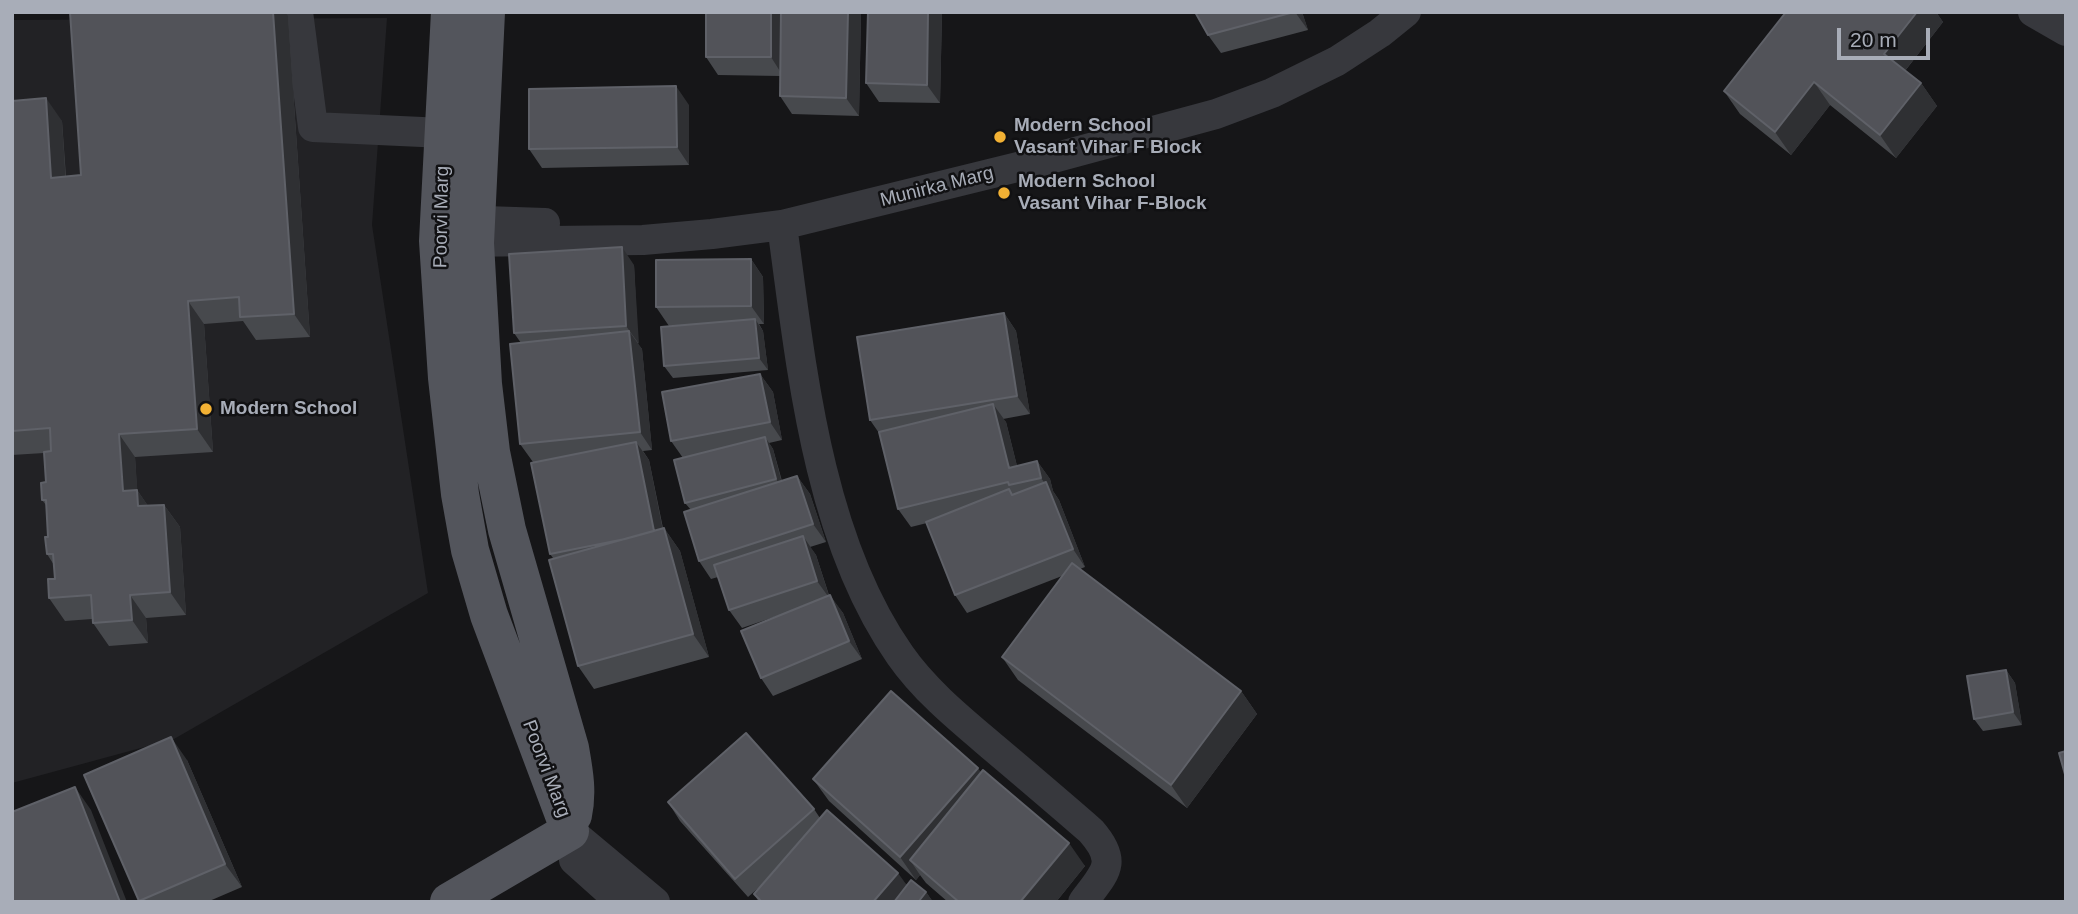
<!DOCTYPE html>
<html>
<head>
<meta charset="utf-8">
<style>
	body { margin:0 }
	#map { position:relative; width:2078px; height:914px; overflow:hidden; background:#161618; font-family:Helvetica,sans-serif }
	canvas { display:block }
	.frame { position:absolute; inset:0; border:14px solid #a8adb8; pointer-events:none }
	.scale { position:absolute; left:1837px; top:28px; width:93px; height:32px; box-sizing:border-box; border:4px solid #a8adb8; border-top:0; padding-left:9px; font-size:21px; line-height:24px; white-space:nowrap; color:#a8adb8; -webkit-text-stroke:5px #111113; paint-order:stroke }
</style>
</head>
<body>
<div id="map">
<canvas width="2078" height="914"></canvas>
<div class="frame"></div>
<div class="scale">20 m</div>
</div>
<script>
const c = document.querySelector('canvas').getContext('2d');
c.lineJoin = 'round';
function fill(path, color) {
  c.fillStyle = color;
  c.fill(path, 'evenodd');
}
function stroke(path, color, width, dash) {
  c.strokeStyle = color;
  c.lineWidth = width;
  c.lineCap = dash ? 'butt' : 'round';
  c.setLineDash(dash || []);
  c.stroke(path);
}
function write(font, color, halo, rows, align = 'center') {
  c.font = font + ' Helvetica,sans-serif';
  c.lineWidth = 5;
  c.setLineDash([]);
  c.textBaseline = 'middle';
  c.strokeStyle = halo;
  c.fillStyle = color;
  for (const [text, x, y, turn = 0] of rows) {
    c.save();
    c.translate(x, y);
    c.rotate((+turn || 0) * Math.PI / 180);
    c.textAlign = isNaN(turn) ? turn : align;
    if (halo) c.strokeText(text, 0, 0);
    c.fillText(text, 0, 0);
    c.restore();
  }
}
fill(new Path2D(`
	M387,18L372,225L428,593L174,739L12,783V20Z`), '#222225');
stroke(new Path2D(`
	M298,12L313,127L444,133
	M2033,12L2066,31
	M455,220L545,223
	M782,225C801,365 817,537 900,655C925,691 961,720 994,748C1027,776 1059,803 1091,831C1119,863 1105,872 1083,902
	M454,242L643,240L712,234L782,225L1046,160L1216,114L1272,93L1337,61L1380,33L1406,12
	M570,831L655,902
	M574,860L621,902`), '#37383d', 30);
stroke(new Path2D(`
	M450,12L438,241L447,378L460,494L470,550L489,615L570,831
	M486,12L475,243L483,384L491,452L507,530L570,748C574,771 578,792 573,815
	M449,902L570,831`), '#53555c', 38);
fill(new Path2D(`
	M706,12H861L859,116L792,114L780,96V76L718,75L706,57Z
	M868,12H942L940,103L879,102L866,83Z
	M1195,12H1302L1308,30L1221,53L1208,35Z
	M1786,12H1936L1943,22L1905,71L1921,83L1937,106L1896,158L1830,105L1791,155L1740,114L1724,91Z
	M288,16L310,337L256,340L243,321L204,324L213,452L135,457L137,490L148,506L164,505L180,527L186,615L146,618L148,643L109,646L93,623L92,619L65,621L49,598L55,579L54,565L47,554L48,537L46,505L42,500L46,482L44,453L12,455V101L62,121L66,177L81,175Z
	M689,105V165L542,168L529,149Z
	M751,259L763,277L764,324H759L763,331L768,370L673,378L664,366L681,325L669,326L656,307Z
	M634,265L638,344L642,349L652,450L643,451L649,460L663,528H664L680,551L709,657L594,689L578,666L553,558L550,554L533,462L520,444L521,343L514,333Z
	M1004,313L1016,331L1030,414L1003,419L1006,422L1017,466L1037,461L1050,479L1053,491L1059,500L1085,567L1080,569L1241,691L1257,714L1187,808L1018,680L1002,657L1062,576L967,613L955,595L927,523L911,527L898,509L879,433L870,420Z
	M760,374L773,392L782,440L769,443L773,449L782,481L797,476L810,494L826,542L810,547L816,555L829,595L843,613L862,659L773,696L761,678L783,614L742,628L729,610L718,577L711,579L699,561L691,510L685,503L683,458L671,441Z
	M2006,670L2015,683L2022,725L1983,731L1974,719Z
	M187,760L242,887L207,902L139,901Z
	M981,773L1085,866L1056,902H948L926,883L920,875L916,880L829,801L813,779Z
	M668,802L814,809L820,818L907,885L926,892L933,902H759L754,894L763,884L748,897L680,821Z`), '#47494d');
fill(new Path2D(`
	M273,12H285L288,16L310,337L294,314Z
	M771,12H784L783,76L771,57Z
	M848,12H861L859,116L846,98Z
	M928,12H942L940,103L927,85Z
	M1295,12H1302L1308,30Z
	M1917,12H1936L1943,22L1900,77L1884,54Z
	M1814,82L1830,105L1791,155L1775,132Z
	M1921,83L1937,106L1896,158L1880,135Z
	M676,86L689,105V165L677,147Z
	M46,98L62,121L67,200L51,178Z
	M622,247L634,265L639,344L626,326Z
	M751,259L763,277L764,324L751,306Z
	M188,301L204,324L213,452L197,429Z
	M1004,313L1016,331L1030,414L1017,396Z
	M755,319L763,331L768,370L759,358Z
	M629,331L642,349L652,450L640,432Z
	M760,374L773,392L782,440L770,422Z
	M993,404L1006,422L1021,482L1009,468Z
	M119,434L135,457L138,499L137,490L153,513L139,514L123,491Z
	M765,437L773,449L784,491L776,479Z
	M636,442L649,460L667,551L654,533Z
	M1037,461L1050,479L1053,491L1059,500L1085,567L1073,549L1049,489L1041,478Z
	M797,476L810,494L826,542L813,524Z
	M164,505L180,527L186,615L170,592Z
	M664,528L680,551L709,657L693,634Z
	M803,536L816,555L830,599L817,581Z
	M130,595L146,618L148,643L132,620Z
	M830,595L843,613L862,659L849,641Z
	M2006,670L2015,683L2022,725L2013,712Z
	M1241,691L1257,714L1187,808L1171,785Z
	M171,737L187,760L242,887L225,864Z
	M978,768L994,791L910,860L920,875L916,880L900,857Z
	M75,787L91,810L127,902H120Z
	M1069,843L1085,866L1056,902H1020Z
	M898,873L911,891L901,902H873Z
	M926,892L933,902L919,901Z`), '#2f3033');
const building = new Path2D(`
	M70,12H273L294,314L240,317L239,297L188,301L197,429L119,434L123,491L137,490L138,506L164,505L170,592L130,595L132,620L93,623L91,595L49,598L48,579H55L53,554H47L45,537H48L46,500H42L41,483L46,482L44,452L51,451L50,428L12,431V101L46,98L51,178L81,175Z
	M706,12H771V57H706Z
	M781,12H848L846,98L780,96Z
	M868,12H928L927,85L866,83Z
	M1195,12H1294L1208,35Z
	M1786,12H1917L1884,54L1921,83L1880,135L1814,82L1775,132L1724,91Z
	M676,86L677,147L529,149V89Z
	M622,247L626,326L514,333L509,254Z
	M751,259V306L656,307V260Z
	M1004,313L1017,396L870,420L857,337Z
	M755,319L759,358L664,366L661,327Z
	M629,331L640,432L520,444L510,344Z
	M760,374L770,422L671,441L662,392Z
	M993,404L1009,468L1037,461L1041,478L1009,485L1008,482L898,509L879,432Z
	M765,437L776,479L685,503L674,460Z
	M636,442L654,531L625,539L550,554L531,463Z
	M797,476L813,524L699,561L684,512Z
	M1046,482L1073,549L955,595L926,522L1009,489L1012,495Z
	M664,528L693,634L578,666L549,560Z
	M803,536L817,581L729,610L714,565Z
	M1072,563L1241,691L1171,785L1002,657Z
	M830,595L849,641L761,678L741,631Z
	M2006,670L2013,712L1974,719L1967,676Z
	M891,691L978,768L900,857L813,779Z
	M746,733L814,809L735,879L668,802Z
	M171,737L225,864L139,901L84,775Z
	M2066,751V778L2059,753Z
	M983,770L1069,843L1020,902H959L910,860Z
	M75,787L120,902H12V812Z
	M827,810L898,873L873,902H762L754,894Z
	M911,880L926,892L919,901V902H894Z`);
fill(building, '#525359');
stroke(building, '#5f6168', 2);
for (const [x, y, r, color] of [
	[1000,137,7,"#f2b134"],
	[1004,193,7,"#f2b134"],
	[206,409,7,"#f2b134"]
]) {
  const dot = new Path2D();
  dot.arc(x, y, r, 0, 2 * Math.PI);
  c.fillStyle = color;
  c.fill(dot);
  stroke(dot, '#111113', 2.5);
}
write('bold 19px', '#a8adb8', '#111113', [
	["Modern School",1014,126],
	["Vasant Vihar F Block",1014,148],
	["Modern School",1018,182],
	["Vasant Vihar F-Block",1018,204],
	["Modern School",220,409]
], 'left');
write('19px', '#a8adb8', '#111113', [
	["Munirka Marg",937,187,-14],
	["Poorvi Marg",442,217,-89],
	["Poorvi Marg",546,769,69]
]);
</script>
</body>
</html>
